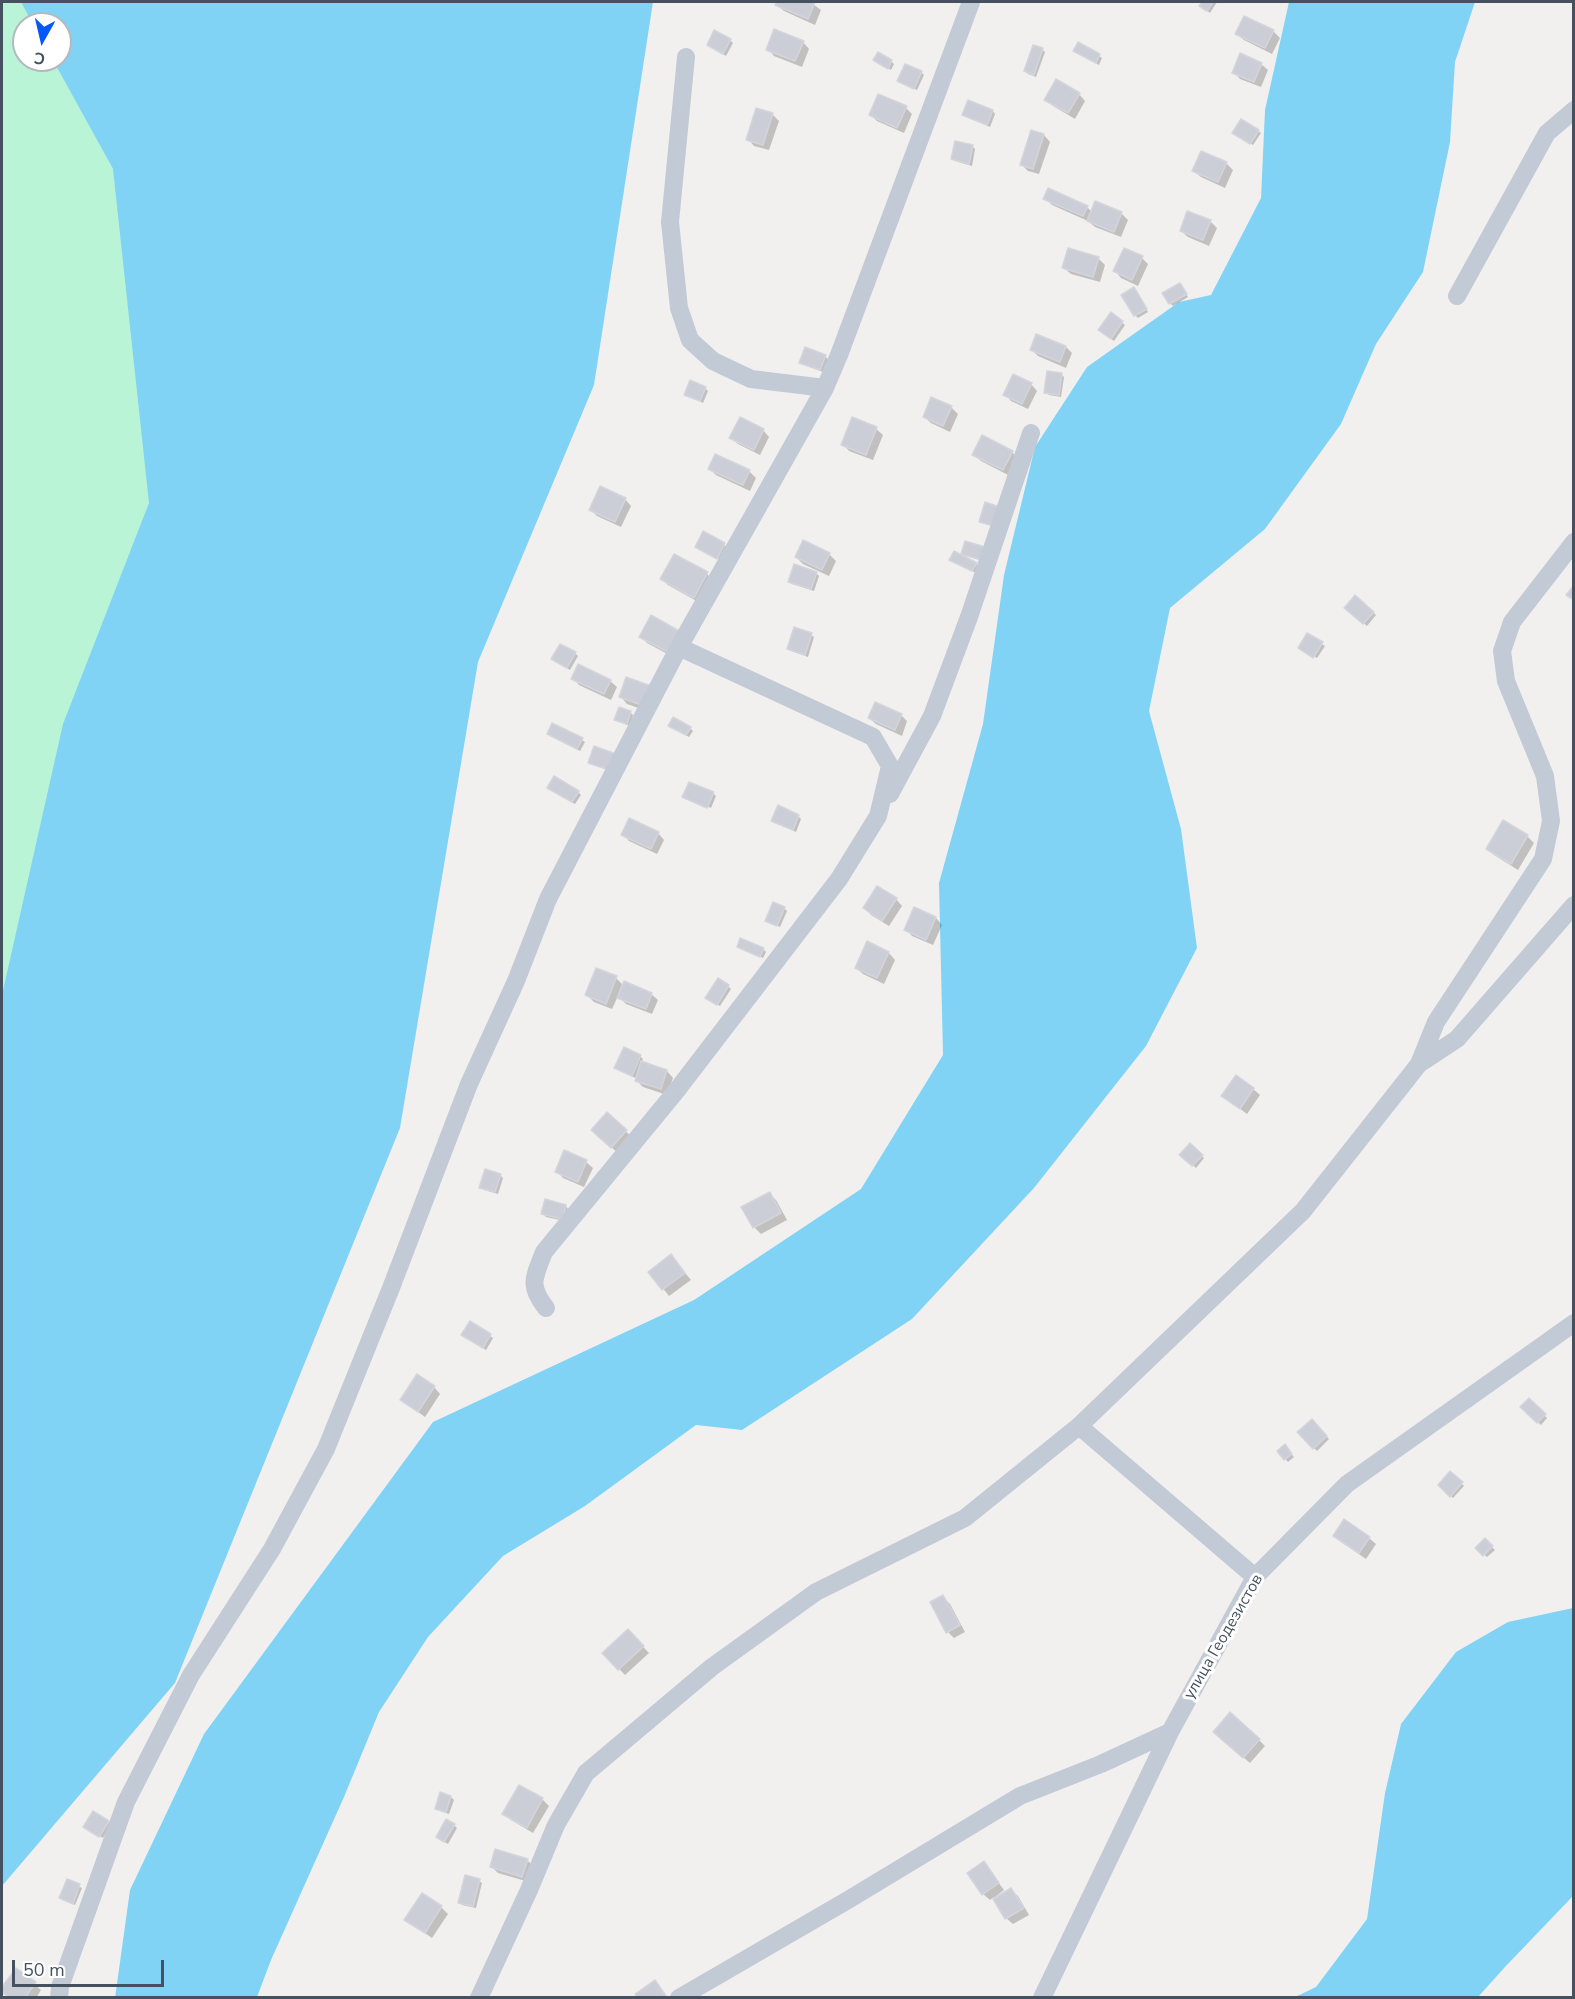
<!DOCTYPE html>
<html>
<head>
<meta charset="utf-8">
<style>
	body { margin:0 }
	#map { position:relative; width:1575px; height:1999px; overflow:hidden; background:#f2f0ef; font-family:"Nunito Sans",sans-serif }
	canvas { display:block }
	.frame { position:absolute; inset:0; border:3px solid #45515f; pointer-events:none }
	.north { position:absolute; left:12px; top:12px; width:60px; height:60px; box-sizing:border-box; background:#fff; border:2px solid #b5b9bf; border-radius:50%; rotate:188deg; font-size:16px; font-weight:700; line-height:24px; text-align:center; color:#45515f }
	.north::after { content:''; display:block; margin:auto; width:21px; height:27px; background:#0458f8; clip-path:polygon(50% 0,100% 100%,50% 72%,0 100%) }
	.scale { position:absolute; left:12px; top:1960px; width:152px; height:27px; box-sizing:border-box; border:3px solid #45515f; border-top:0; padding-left:8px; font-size:18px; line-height:21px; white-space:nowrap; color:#45515f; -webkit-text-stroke:4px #fff; paint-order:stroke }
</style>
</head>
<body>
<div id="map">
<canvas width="1575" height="1999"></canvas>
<div class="frame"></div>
<div class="north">С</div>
<div class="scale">50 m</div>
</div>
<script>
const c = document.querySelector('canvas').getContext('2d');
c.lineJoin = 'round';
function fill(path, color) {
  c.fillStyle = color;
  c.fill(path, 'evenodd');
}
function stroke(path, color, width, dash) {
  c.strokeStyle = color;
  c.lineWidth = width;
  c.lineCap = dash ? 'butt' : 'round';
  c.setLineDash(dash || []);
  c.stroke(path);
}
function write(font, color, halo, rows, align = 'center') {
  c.font = font + ' "Nunito Sans",sans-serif';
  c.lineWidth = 6;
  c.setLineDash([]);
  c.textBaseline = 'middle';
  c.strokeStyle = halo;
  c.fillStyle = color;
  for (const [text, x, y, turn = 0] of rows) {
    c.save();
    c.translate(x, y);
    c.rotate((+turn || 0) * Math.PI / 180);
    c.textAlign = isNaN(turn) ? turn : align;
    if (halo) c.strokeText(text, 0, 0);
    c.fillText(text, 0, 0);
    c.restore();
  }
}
fill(new Path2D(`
	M2,2H23L35,24H24V60H54L113,169L211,429L2,1087Z`), '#b9f4d6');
fill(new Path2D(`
	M21,2H653L594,385L478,662L400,1128L175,1683L2,1886V995L63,724L149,503L113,169L53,60H60V24H33Z
	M1289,2H1475L1455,62L1450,142L1423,272L1376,344L1341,424L1265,529L1170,608L1149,711L1181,829L1197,948L1146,1046L1034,1188L912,1319L742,1430L696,1425L585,1506L503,1556L428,1637L379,1712L344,1797L271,1960L257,1997L115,1998L130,1890L204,1734L433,1422L694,1300L861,1189L943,1055L939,883L983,724L1004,575L1035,447L1087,367L1179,302L1211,295L1261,198L1265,110Z
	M1573,1608V1896L1505,1967L1478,1997H1295L1316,1987L1367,1919L1385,1793L1401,1724L1456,1652L1508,1622Z`), '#81d3f6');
fill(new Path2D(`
	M778,2H810L821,10L815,25L784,11L777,5Z
	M1203,2H1217L1210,13L1201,6Z
	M1273,31L1280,38L1272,54L1244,40L1237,34Z
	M730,40L733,43L726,56L708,45Z
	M803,42L809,49L802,67L774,56L768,49Z
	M1079,44L1102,58L1099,65L1078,53Z
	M1042,49L1045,52L1036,77L1028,74L1025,71Z
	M875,60L891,61L894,64L891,70Z
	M1261,64L1268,70L1261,87L1240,79L1234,72Z
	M921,72L924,75L917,90L899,81Z
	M1079,94L1085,101L1075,119L1053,106L1046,99Z
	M906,108L912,114L904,133L877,121L871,115Z
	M993,111L995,114L990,127L964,115Z
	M772,114L779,121L769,150L754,146L748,139Z
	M1258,131L1261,133L1253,145L1237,135Z
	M1044,135L1050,142L1039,174L1028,171L1021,164Z
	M973,147L975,149L972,166L955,161L952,159Z
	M1226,163L1233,170L1225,188L1201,177L1194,171Z
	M1045,198L1087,207L1092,212L1121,213L1128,220L1121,237L1095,227L1088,221L1052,205Z
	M1210,221L1217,228L1209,246L1188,237L1181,231Z
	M1098,258L1105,265L1100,282L1071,274L1064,268Z
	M1142,258L1148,264L1138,286L1121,278L1115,271Z
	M1180,284L1188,297L1173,306L1170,303Z
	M1136,292L1148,312L1138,318L1135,315Z
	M1111,314L1125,325L1114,341L1103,333Z
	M1066,347L1072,353L1066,368L1038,356L1031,349Z
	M825,356L828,359L823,372L804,365L801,362Z
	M1061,374L1064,377L1061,397L1049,395L1046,392Z
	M1031,384L1037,391L1028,409L1011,401L1005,394Z
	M705,388L708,391L703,403L686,394Z
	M951,407L958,414L950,432L931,423L924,417Z
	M876,429L883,435L873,460L849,451L843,444Z
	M763,430L769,437L760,455L738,444L731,438Z
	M1012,452L1018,458L1010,476L981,461L974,455Z
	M710,469L749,471L756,478L750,491L716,475Z
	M625,499L631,506L621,527L597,516L591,510Z
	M704,533L727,547L720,560L697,547Z
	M829,554L836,561L829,576L803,564L796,557Z
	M951,560L976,564L979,567L976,573Z
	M816,573L819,576L814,591L792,584L790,581Z
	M707,574L713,580L700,603L668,585L661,579Z
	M1355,597L1376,615L1367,626L1346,608Z
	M651,617L677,659L647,643L641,636Z
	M811,635L814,637L808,657L791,651L788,648Z
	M1322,644L1325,646L1317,658L1301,648Z
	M575,653L578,656L570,670L553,659Z
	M573,678L610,681L617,687L611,700L579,685Z
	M627,679L653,713L627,704L621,697Z
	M630,712L633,715L630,726L619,722L616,720Z
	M901,715L907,721L902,736L876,724L869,718Z
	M673,728H690L693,731L689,737Z
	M549,734L582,740L585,742L580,751Z
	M552,791L578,792L581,795L575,804Z
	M713,793L716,796L711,808L685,797Z
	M798,816L801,819L796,832L772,821Z
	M1503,822L1527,836L1534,843L1518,870L1494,855L1488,849Z
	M658,833L664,840L657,854L629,841L623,834Z
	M896,899L902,906L889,926L871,915L865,908Z
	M784,908L787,911L780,927L767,920Z
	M915,909L936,918L942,925L933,945L912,936L906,929Z
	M867,943L889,953L895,960L884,984L863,974L856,968Z
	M739,946L763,949L766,952L763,958Z
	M616,978L624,986L651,994L658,1000L652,1014L626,1004L618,996L612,1009L594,1002L587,995Z
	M728,986L731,989L720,1006L710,1000Z
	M640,1056L643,1059L641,1063L667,1071L673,1078L667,1095L643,1087L636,1080L637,1079L616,1068Z
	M1253,1089L1260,1095L1247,1114L1223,1096Z
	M607,1114L633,1138L619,1154L600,1137Z
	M1190,1145L1204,1158L1196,1168L1181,1155Z
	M586,1162L593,1168L584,1187L563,1178L557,1171Z
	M500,1175L503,1178L498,1194L484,1190L481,1187Z
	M769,1193L776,1200L787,1220L761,1234L754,1227L743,1207Z
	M566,1206L568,1209L565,1221L546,1217L543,1214Z
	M671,1256L691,1280L669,1296L650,1272Z
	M470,1323L493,1338L486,1350L466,1337Z
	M434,1387L440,1394L425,1417L402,1400Z
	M1529,1401L1547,1418L1541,1425L1522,1407Z
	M1312,1421L1329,1439L1317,1451L1299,1432Z
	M1287,1449L1294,1457L1288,1462L1279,1451Z
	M1451,1473L1464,1486L1453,1498L1440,1485Z
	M1335,1536L1369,1538L1376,1544L1366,1559L1341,1542Z
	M1485,1540L1495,1550L1487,1557L1477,1548Z
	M943,1597L950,1604L965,1632L954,1638L948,1632Z
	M628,1631L649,1653L625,1675L604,1653Z
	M1221,1738L1259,1740L1265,1746L1250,1763Z
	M451,1797L454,1800L449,1814L440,1811L437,1808Z
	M542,1799L549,1806L533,1833L511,1820L504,1814Z
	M108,1822L110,1825L103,1838L88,1829Z
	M454,1825L457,1828L448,1844L441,1840Z
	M527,1860L534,1867L529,1882L498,1873L491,1866Z
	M984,1863L1004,1890L995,1897L996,1899L1011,1890L1018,1896L1029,1915L1013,1924L1006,1918L994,1897L990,1900L983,1894Z
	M67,1881L82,1888L75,1905L60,1898Z
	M479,1881L482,1883L476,1908L462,1905L459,1902Z
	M441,1907L448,1914L432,1938L406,1920Z
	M16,1970L41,1990L36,1998H9L2,1991Z`), '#0003');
const building = new Path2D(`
	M777,2H815L808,19L775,5Z
	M1202,2H1213L1207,11L1199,6Z
	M1244,16L1274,30L1265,48L1235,34Z
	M774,29L804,41L795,61L766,50Z
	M714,30L731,39L723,54L707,45Z
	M1078,42L1100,54L1096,63L1073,51Z
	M1033,45L1043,48L1034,75L1024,71Z
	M878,52L892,60L888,69L873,60Z
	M1240,53L1262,63L1254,82L1232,73Z
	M905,64L922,71L914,89L897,81Z
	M1056,79L1080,93L1068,113L1044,100Z
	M878,94L907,106L897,128L869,115Z
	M968,100L993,110L987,125L962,115Z
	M756,108L773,113L763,145L746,140Z
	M1241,119L1259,130L1250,144L1232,133Z
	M1031,130L1044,134L1033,169L1020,165Z
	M955,141L973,145L969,164L951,159Z
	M1201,151L1227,162L1218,182L1192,171Z
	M1048,188L1088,206L1083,216L1043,199Z
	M1095,201L1122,212L1114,232L1087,221Z
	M1187,211L1211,220L1203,240L1180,231Z
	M1068,248L1099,257L1093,277L1062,268Z
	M1124,248L1143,256L1132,280L1113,271Z
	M1180,283L1187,294L1169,304L1162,293Z
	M1134,287L1147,309L1134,316L1121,295Z
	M1111,312L1123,321L1111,339L1098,330Z
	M1036,334L1066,346L1060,362L1030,350Z
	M805,347L826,355L820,370L799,363Z
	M1047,371L1062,373L1059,395L1044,393Z
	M1013,374L1032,383L1022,404L1003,395Z
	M690,380L706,387L700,401L684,395Z
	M931,397L952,406L943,426L923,417Z
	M740,417L764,429L754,450L729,438Z
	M852,417L877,427L866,455L841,445Z
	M982,435L1013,451L1003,470L972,455Z
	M715,454L750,470L743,485L708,469Z
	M600,486L626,498L615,522L589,510Z
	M985,502L1000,507L994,526L979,522Z
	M703,531L725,543L717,559L695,547Z
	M803,540L830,553L822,570L795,557Z
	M965,541L985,547L981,560L961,554Z
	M954,551L977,563L972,571L949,560Z
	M674,554L708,572L694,598L660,579Z
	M794,564L817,572L811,589L788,582Z
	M1574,585V600L1566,595Z
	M1355,595L1374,612L1363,624L1344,608Z
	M651,615L681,632L670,653L639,637Z
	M794,627L812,633L805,655L787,649Z
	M1307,633L1323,642L1313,658L1298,648Z
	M560,644L576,652L567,668L551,659Z
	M578,664L611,680L604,694L571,679Z
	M626,677L654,687L647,707L619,697Z
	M875,702L902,714L895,730L868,718Z
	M619,707L631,711L627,724L614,720Z
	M673,717L691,727L686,735L668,726Z
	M552,723L583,738L577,749L547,734Z
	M594,746L616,754L609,770L588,763Z
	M554,776L579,791L572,802L547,788Z
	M689,782L714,792L707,808L682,797Z
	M778,805L799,815L793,830L771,821Z
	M629,818L659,832L651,849L621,835Z
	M1503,820L1528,835L1511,864L1486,849Z
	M877,886L897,898L882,921L863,908Z
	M773,902L785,907L777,926L765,921Z
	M914,907L936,917L926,940L904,930Z
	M740,938L764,948L760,957L737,947Z
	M867,941L889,952L877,978L855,968Z
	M596,968L617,976L606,1004L585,995Z
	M718,978L729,985L717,1005L705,998Z
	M624,981L652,993L646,1009L617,998Z
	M624,1047L641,1055L632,1076L614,1068Z
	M641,1061L667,1070L661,1089L635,1081Z
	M1236,1075L1254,1088L1240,1109L1221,1096Z
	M607,1112L627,1130L611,1148L591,1130Z
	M1190,1143L1203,1155L1192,1166L1179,1155Z
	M564,1150L587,1160L578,1182L555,1172Z
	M485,1169L501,1174L495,1192L479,1188Z
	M770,1192L781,1213L753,1228L741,1207Z
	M545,1199L566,1205L563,1219L541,1214Z
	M671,1254L685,1273L662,1290L648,1272Z
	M470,1321L491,1334L483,1348L461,1335Z
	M417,1374L435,1386L418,1412L400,1400Z
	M1529,1398L1546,1414L1537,1423L1520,1407Z
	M1312,1419L1327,1436L1313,1449L1297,1432Z
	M1285,1444L1292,1454L1284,1460L1277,1451Z
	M1450,1471L1463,1482L1450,1497L1438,1485Z
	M1344,1519L1370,1537L1359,1553L1333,1536Z
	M1485,1538L1493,1546L1483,1556L1475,1548Z
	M943,1595L960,1625L946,1633L930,1602Z
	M628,1629L644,1646L618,1670L602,1653Z
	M1230,1712L1260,1739L1243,1758L1213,1732Z
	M519,1785L543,1798L527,1828L502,1814Z
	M440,1792L451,1796L446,1812L435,1809Z
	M93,1811L109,1821L99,1837L83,1827Z
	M446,1819L455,1824L444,1842L436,1837Z
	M495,1849L528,1859L522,1877L490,1867Z
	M984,1861L999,1883L982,1895L967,1873Z
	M465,1875L480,1879L473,1906L458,1903Z
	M67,1879L80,1884L73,1904L59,1898Z
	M1011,1888L1024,1908L1005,1919L993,1899Z
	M422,1893L442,1906L425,1933L404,1920Z
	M16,1968L36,1982L25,1998H9L2,1992V1987Z
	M655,1980L666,1996L663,1998H637L635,1994Z`);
fill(building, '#cbced6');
stroke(building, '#d3d5dc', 1.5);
stroke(new Path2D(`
	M686,57L670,222L679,308L690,340L713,361L751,379L825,388
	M1457,296L1547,133L1574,110
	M890,794L932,716L969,617L1031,433
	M1419,1064L1436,1022L1543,859L1551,821L1545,776L1506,681L1502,651L1512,622L1574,542
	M546,1308C528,1285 534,1278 544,1252L677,1090L839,879L878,816L890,766L873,737L679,647
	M1079,1426L1255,1577
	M59,1998L60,1987L126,1802L191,1675L272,1549L326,1449L391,1288L469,1084L516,981L548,899L679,647L825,388L839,355L971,2
	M479,1998L529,1890L556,1825L586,1773L712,1667L816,1592L965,1518L1079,1426L1303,1211L1419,1064L1457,1039L1574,905
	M679,1998L848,1900L1020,1796L1101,1764L1170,1732
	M1042,1998L1170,1732L1255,1577L1347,1484L1574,1323`), '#c2cad6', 18);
write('16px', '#45515f', '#fff', [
	["улица Геодезистов",1224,1637,-60]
]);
</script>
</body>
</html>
